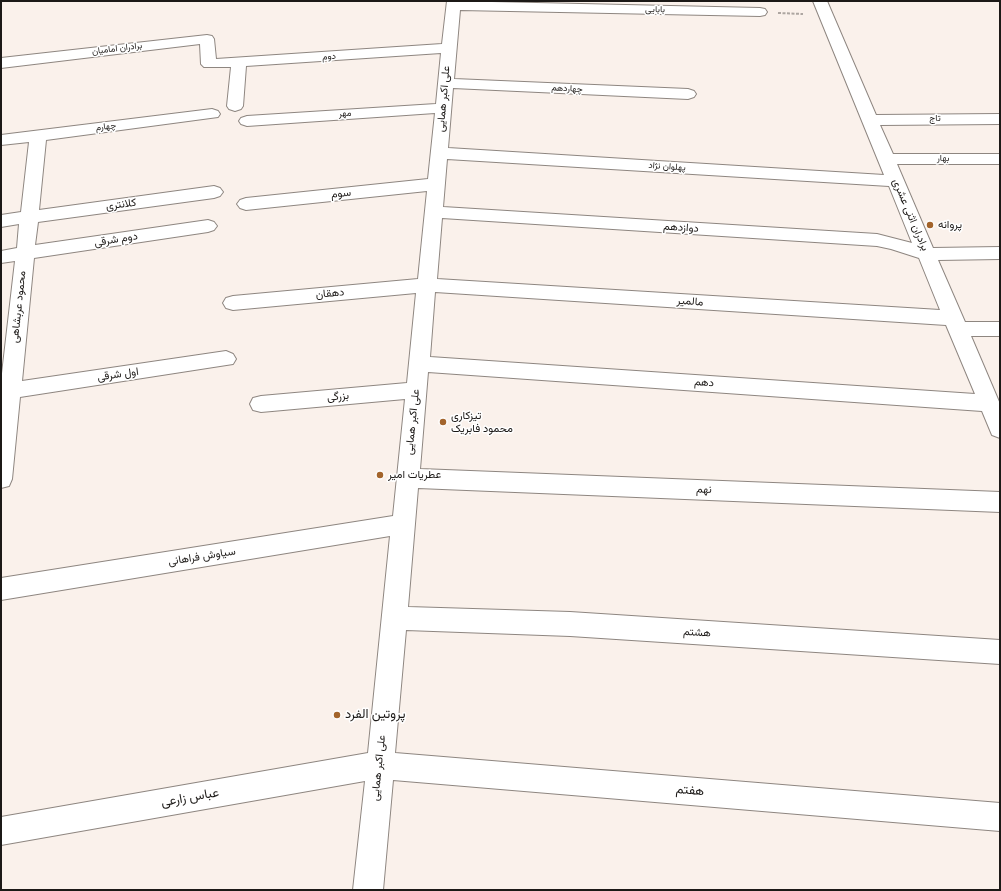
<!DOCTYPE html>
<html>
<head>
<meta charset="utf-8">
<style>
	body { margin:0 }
	#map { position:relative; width:1001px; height:891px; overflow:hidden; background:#faf1eb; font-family:"Nunito Sans",sans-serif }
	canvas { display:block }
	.frame { position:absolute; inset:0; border:2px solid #1c1917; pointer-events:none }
</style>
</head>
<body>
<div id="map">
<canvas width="1001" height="891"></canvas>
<div class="frame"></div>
</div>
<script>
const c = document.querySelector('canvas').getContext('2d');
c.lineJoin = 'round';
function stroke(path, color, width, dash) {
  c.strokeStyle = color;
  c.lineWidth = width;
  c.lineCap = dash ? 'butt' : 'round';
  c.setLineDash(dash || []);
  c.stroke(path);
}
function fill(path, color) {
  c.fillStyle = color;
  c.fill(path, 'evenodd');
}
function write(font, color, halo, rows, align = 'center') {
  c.font = font + ' "Nunito Sans",Vazirmatn,sans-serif';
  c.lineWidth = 3;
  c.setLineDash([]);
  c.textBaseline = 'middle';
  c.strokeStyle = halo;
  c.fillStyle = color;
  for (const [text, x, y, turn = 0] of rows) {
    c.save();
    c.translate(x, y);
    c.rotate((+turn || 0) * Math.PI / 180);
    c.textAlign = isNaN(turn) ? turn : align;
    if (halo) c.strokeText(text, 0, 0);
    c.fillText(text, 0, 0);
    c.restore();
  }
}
const minor = new Path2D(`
	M447,1L760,8L765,9L767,12L765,15L760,16L460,10L454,79L688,89L694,91L696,94L694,97L688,99L453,88L448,148L884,175L813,1H827L876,115L1000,114V124L880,125L893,154H1000V164H897L933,248L1000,247V259L938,260L965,322H1000V336H971L1000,404V438L992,435L982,411L428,372L420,469L1000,492V512L418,488L408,607L570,612L1000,640V664L570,636L406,630L395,753L1000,803V831L393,780L383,890H353L365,781L1,845V817L368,753L390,536L1,600V578L393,516L405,399L261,412L253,410L250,404L253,398L261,396L407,383L416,293L233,310L226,308L223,303L226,298L233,296L418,279L427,191L246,210L240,208L237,204L240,200L246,198L428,179L435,113L247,126L241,124L239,121L241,118L247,116L436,104L441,53L246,66L243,106L241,109L235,111L229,109L227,106L231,67H204L201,64L200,44L1,68V58L207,35L212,36L214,39L216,59L442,44ZM447,159L889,186L912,243L877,234L443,207ZM442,218L877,246L891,249L919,258L940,310L437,279ZM435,292L946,325L975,394L430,357Z
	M212,109L218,111L220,114L218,117L46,140L39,210L214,186L220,188L223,192L220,196L214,198L38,222L35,245L208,220L214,222L217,226L214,230L208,232L34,258L22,381L226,351L233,354L236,359L233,364L20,397L12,479L9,486L1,488V382L15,261L1,263V251L17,248L19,224L1,227V215L21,212L29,142L1,145V135Z`);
stroke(minor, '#8e8680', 2);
stroke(new Path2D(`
	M778,13L803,14`), '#ada6a1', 2, [3, 1.5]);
fill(minor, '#fff');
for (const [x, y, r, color] of [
	[930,225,4,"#a3642b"],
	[443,422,4,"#a3642b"],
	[380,475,4,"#a3642b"],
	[337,715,4,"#a3642b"]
]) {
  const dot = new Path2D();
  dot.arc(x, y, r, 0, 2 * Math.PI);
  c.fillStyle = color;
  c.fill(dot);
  stroke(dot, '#fff', 1.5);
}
write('9px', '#1c1917', '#fff', [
	["بابایی",655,10,1],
	["برادران امامیان",117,49,-7],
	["دوم",329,57,-4],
	["چهاردهم",567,89,3],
	["مهر",345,114,-4],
	["تاج",935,119],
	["چهارم",106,127,-7],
	["بهار",943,159],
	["پهلوان نژاد",667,167,4]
]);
write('11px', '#1c1917', '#fff', [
	["علی اکبر همایی",444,99,-85],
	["سوم",341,194,-6],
	["کلانتری",121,205,-7],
	["برادران اثنی عشری",910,215,67],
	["دوازدهم",681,228,4],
	["دوم شرقی",116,240,-9],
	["دهقان",330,294,-5],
	["مالمیر",690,302,4],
	["محمود عربشاهی",19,307,-84],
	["اول شرقی",118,375,-8],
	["دهم",704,383,4],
	["بزرگی",338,397,-5],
	["علی اکبر همایی",413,422,-84],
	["نهم",704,490,2],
	["سیاوش فراهانی",202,557,-9],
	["هشتم",697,633,4],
	["علی اکبر همایی",379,768,-84]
]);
write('11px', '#1c1917', '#fff', [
	["پروانه",938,225],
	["تیزکاری",451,416],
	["محمود فابریک",451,429],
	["عطریات امیر",388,475]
], 'left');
write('13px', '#1c1917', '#fff', [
	["پروتین الفرد",345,715]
], 'left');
write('13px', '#1c1917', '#fff', [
	["هفتم",690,791,5],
	["عباس زارعی",190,798,-10]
]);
</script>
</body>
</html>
